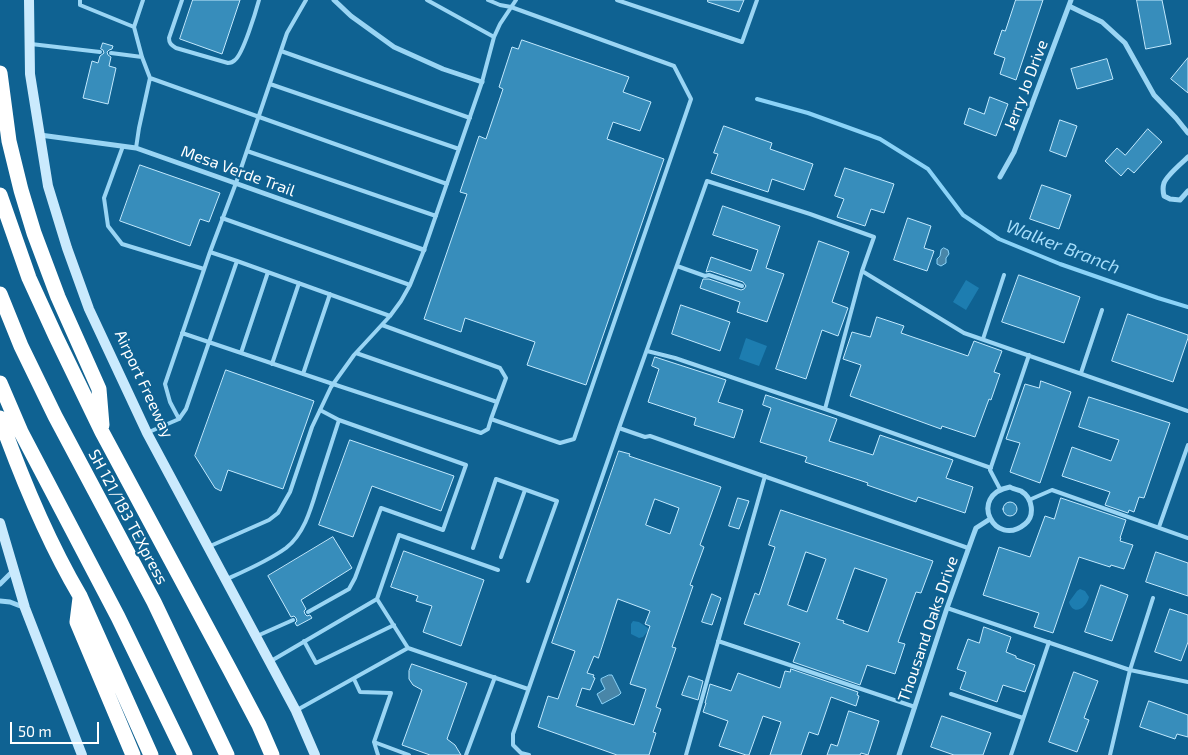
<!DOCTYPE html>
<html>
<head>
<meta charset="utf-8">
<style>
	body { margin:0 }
	#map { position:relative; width:1188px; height:755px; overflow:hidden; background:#0f6292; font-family:"Exo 2",sans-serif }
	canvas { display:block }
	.scale { position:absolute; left:10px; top:722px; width:89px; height:22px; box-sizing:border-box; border:2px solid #fff; border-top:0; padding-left:6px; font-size:15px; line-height:18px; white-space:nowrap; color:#fff; -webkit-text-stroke:4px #0f6292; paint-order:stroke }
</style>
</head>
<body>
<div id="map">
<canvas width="1188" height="755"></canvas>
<div class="scale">50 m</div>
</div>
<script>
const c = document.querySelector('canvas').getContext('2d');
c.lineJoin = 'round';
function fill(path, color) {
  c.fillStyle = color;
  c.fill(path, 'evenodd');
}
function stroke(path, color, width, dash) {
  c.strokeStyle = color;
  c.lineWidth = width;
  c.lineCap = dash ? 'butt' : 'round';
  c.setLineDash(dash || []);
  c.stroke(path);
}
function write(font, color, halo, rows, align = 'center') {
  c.font = font + ' "Exo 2",sans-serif';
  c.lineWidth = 4.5;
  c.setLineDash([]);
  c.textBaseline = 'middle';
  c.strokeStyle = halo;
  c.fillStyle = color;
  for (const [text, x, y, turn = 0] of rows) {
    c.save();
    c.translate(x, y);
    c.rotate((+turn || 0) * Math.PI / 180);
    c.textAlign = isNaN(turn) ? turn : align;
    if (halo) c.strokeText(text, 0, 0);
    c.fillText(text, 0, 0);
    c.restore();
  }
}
fill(new Path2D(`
	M966,280L979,288L966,310L953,302Z
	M746,338L767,346L759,366L739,359Z
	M1080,589L1085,591L1089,597C1086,609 1073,616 1069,602L1077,591Z
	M633,621L639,622L648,628V631L643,637L639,638L631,634V624Z`), '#1d7db0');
const water = new Path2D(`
	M944,248L948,250L949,254L946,258V263L941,266L937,264V259L940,256L941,250Z
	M609,675H612L621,693L619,695L602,704L597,694L605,689L601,681V679Z`);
fill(water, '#4986a8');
stroke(water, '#8bd3f8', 1);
stroke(new Path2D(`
	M757,99L808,113L880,139L928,169L963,215L999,239L1060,264L1158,298L1188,307`), '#8bd3f8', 4);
const building = new Path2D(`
	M193,0H240L222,54L180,39Z
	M708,0H744L739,12L708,2Z
	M1016,0H1043L1016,80L1000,74L1005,58L994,54L1002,30L1005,31Z
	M1137,0H1162L1171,44L1146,49Z
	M522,40L629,77L623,92L651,102L640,131L613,122L607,139L664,159L586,385L527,365L535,342L465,318L461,332L424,319L467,194L460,192L479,136L486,139L503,89L499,87L512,47L518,49Z
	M103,43L113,46L112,49L109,50L107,52L108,55L111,57L109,66L116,68L108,104L83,98L92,61L98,63L100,56L104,53L103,50L101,49Z
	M1188,58V93L1171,79Z
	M1107,59L1113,79L1077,89L1071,69Z
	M990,97L1008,104L996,136L964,124L969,108L984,114Z
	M1060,120L1077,126L1066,157L1050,151Z
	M724,126L772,143L770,149L813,164L804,190L772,179L768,192L711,173L718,154L714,153Z
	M1148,129L1162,142L1134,173L1128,168L1121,176L1105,161L1117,148L1125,155Z
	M140,165L220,193L209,222L200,219L190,246L120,221Z
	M845,168L894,184L884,213L871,209L865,226L837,217L844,199L835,196Z
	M1042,185L1071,195L1059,229L1030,219Z
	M723,206L780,226L766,268L784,274L767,322L737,312L740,302L700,288L703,279H709L741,290L744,289L746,286L743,282L710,271L706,272L711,257L751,271L758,250L713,235Z
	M908,218L931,226L924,248L934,251L927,271L894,260Z
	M819,241L849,252L832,302L848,308L838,336L822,330L806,379L776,369Z
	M1019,275L1080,297L1064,343L1002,322Z
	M681,305L730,322L720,351L672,334Z
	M1128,314L1188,335V338L1173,382L1112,361Z
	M877,317L904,326L901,333L968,356L974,341L1002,351L994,372L1000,374L991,400L989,399L975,437L942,426L941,429L850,396L861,365L843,359L852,332L870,337Z
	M655,357L726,380L718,402L743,410L734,438L694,425L696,418L648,402L659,369L652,366Z
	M226,370L314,401L283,489L228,470L221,491L215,488L195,456Z
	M1041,381L1071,392L1040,483L1010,472L1020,443L1006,439L1025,384L1039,388Z
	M766,395L837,419L829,441L873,455L880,435L953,460L946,478L973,487L965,513L918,497L916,502L867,485L868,483L805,462L807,457L760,442L771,408L763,405Z
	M1089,397L1170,423L1144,498L1139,497L1134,512L1129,510L1128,513L1105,505L1110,492L1062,476L1072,447L1111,461L1119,440L1079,427Z
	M350,440L454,476L441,511L372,486L353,537L319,525Z
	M619,451L630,454L629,456L721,487L700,545L704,547L690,585L693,586L672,647L676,648L656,707L661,709L653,732L656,733L649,755H617L538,727L548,696L558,699L575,651L552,643ZM655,499L679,508L670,534L646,525ZM618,599L650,611L645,624L650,626L630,684L646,689L634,725L576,706L582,688L590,690L595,678L593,677L594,675L587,673L594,656L598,658Z
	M738,498L749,501L739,529L729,526Z
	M1061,498L1126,520L1120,538H1121L1120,541L1133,545L1124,569L1111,565L1110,567L1079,557L1053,633L1034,627L1039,613L983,595L999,547L1030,557L1045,516L1054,519Z
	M1003 509a7 7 0 1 1 14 0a7 7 0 1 1-14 0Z
	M781,510L933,561L921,593L916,592L898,642L905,644L895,674L867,665L860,685L793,662L800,643L744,624L755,593L759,595L775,547L769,545ZM806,552L826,559L807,612L788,605ZM855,568L887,579L868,632L843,623L844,621L837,619Z
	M333,537L352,568L301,600L306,609L304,611L305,614L307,616L310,615L312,618L297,626L295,623L297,621L296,618L294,616L291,617L268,576Z
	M404,551L484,580L461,646L423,632L432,606L416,601L418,596L391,587Z
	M1156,552L1188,563V596L1146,582Z
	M1101,585L1128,595L1112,641L1085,632Z
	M712,594L721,598L712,625L702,622Z
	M1170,609L1188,615V642L1181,661L1155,652Z
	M984,627L1011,637L1006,652L1016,656V658L1035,665L1025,692L1003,685L997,702L960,689L966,672L957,669L968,639L979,643Z
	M412,664L467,683L447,739L455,745L461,755H430L402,745L422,690L413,685L409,679V671Z
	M791,669L858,692L857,695L859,696L856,706L831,697L818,735L809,732L801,755H770L781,722L763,716L749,755H746L719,746L728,721L703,712L706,703H705L710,684L731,691L738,673L780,688L785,671L790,672Z
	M1074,672L1098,681L1084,718L1089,720L1077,752L1049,742Z
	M689,676L703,681L698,700L682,695Z
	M1149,701L1188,715V737L1177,734L1175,739L1140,727Z
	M849,711L879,721L868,755L861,753L860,755H827L831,744L837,746Z
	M942,716L991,733L983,755H954L931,747Z`);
fill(building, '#378dbb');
stroke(building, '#c2e9fe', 1);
stroke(new Path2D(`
	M80,0V5L134,27
	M182,0L169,38C169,43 171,45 176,48L228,63C231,63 233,62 235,60C243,54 256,11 259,0
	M427,0L494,37
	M617,0L742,42L757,0
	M31,44L100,52
	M281,51L470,118
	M111,53L142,57
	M150,78L447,184
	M270,84L459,149
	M123,146L104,198L108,226L122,244L204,269
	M136,148L139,128L150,78L142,57L134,27L143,0
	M247,151L436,216
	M222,218L410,285
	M237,261L210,252L236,183L287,33L306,0
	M677,266L705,276L709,275L742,286
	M862,271L964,333L1188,411
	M382,325L500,368L506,378L491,419L560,443L574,439L691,99L674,66L511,7L500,5L488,0
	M182,333L333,384L481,433L488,429L491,419
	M983,339L1004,275
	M647,351L675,358L825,409L991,468
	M241,353L268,272
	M356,353L497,402
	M272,364L299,283
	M1081,373L1102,310
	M303,374L330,294
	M320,410L339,420
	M179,419L170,402L165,384L210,252
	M619,428L645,437L650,436L968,548
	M149,432L179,419L186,409L237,261L390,316
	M1000,489L990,470L1029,355
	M1029,500L1052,490L1188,538
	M1159,527L1188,445
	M208,547L269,520L278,513L290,492L312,427L331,387L354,355L390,316L401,301L410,285L424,250L482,82L494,37L500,24L516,0
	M473,548L496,479L557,501L528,581
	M501,557L525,490
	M227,579C247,570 268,561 286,548C307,532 313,500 321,476C327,457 333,439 339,420L466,465L443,530L381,508L355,578L349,589L308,612
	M377,599L399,535L498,570
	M947,608L1130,670L1188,682
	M257,636L293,620
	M304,641L316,663L394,625
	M718,641L915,707
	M271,661L377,599L408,648L528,689
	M354,679L360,692L391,693L374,742L378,755
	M951,694L1023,718
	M297,710L408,648
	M374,742L409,755
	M466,755L495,677
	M529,755L521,753L513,745V734L619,428L707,181L810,214L874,237L862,271L825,409
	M686,755L765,476
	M1011,755L1049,642
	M1110,755L1130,670L1153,598`), '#9ad5f4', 4);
stroke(new Path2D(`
	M334,0L351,16L394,47L443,69L482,82
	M1069,6L1102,22L1125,43L1154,95L1176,118L1188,133
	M40,135L136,148L424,250
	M1188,157C1182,163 1167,175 1164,183C1163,186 1163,192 1164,196L1170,199L1180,200L1188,191
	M1000,177L1014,152L1071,0
	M1010,487C1013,489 1018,490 1021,491C1033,498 1035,516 1025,524C995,549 967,495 1010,487Z
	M0,584L14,570
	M0,601L10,602L23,607
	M899,755L947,608L973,536L976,528L990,519`), '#9ad5f4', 5);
stroke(new Path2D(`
	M29,0L30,74L48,186L67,248L89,309L147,433L296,711L315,755
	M0,523L25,608L82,755`), '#caeafd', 10);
stroke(new Path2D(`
	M0,73L9,141L21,190L34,233L58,297L99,389L102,425
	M0,195L29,278L56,337L102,432L230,670L259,725L272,755
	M0,294L21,346L55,416L154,602L227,755
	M0,383L21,432L118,617L185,755
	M0,418C22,479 47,540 80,596L151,755
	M80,598L77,622L133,755`), '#fff', 15);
write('16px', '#fff', '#0f6292', [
	["Jerry Jo Drive",1026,85,-69],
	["Mesa Verde Trail",238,171,20],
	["Airport Freeway",144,384,65],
	["SH 121/183 TEXpress",128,517,62],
	["Thousand Oaks Drive",928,629,-71]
]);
write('italic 18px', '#a6defb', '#0f6292', [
	["Walker Branch",1063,247,21]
]);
</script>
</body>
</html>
